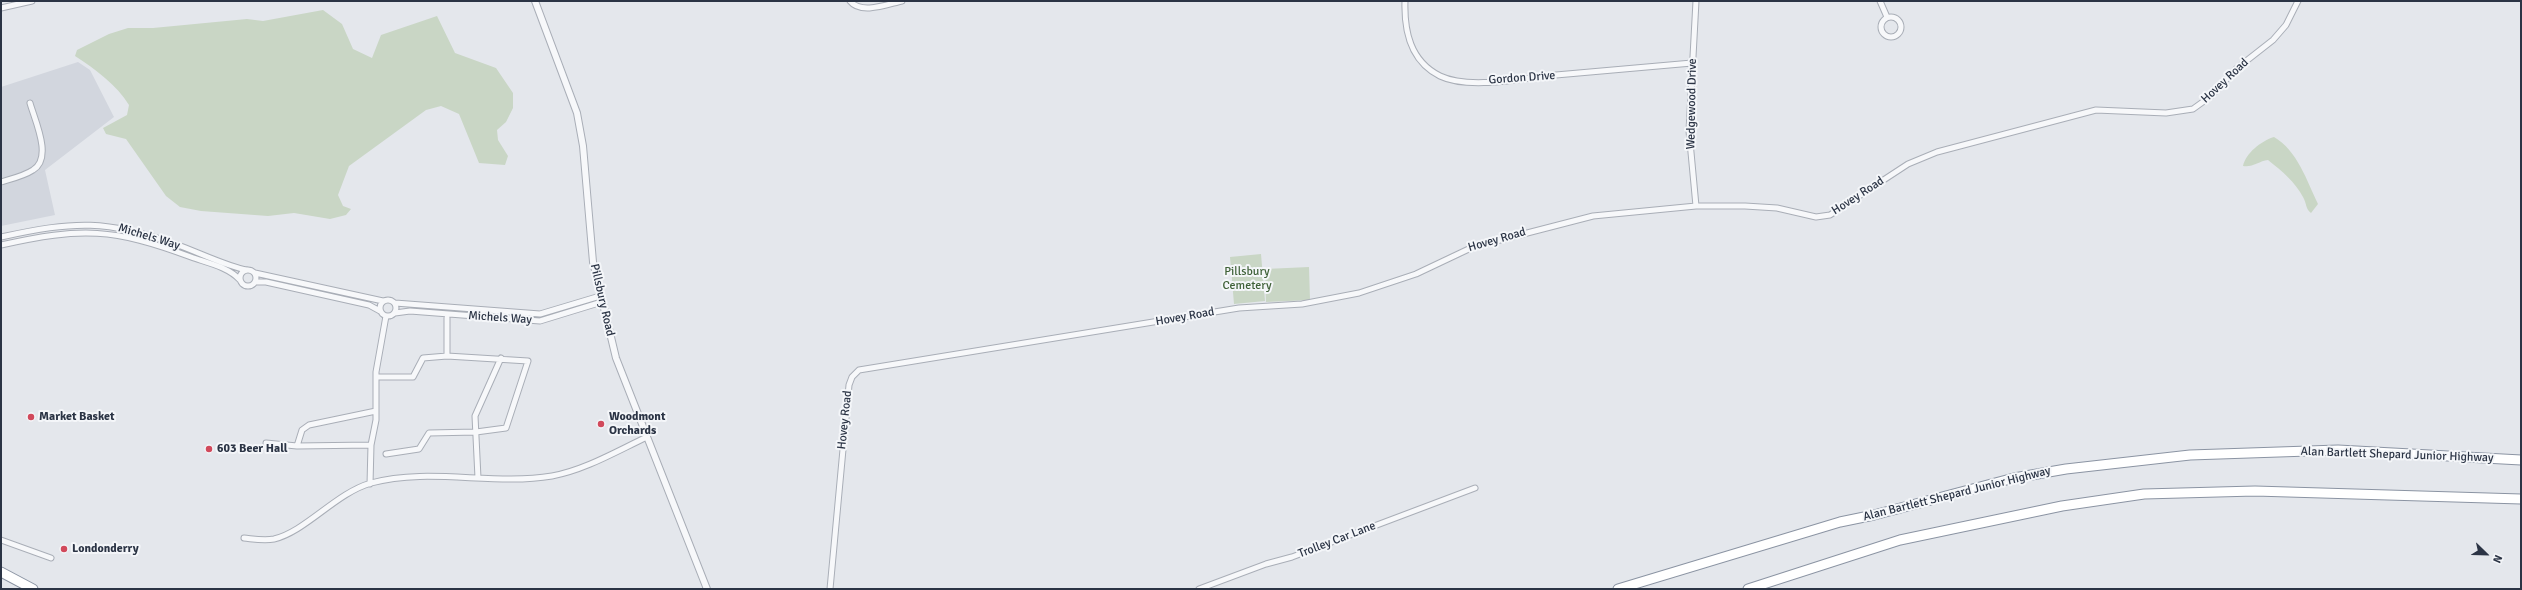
<!DOCTYPE html>
<html>
<head>
<meta charset="utf-8">
<style>
	body { margin:0 }
	#map { position:relative; width:2522px; height:590px; overflow:hidden; background:#e4e7ec; font-family:Signika,sans-serif }
	canvas { display:block }
	.frame { position:absolute; inset:0; border:2px solid #2b3445; pointer-events:none }
	.north { position:absolute; left:2466px; top:534px; width:40px; height:40px; -webkit-text-stroke:3px #f4f6f9; paint-order:stroke; rotate:113deg; font-size:11px; font-weight:700; line-height:16px; text-align:center; color:#2b3445 }
	.north::after { content:''; display:block; margin:auto; width:14px; height:18px; background:#2b3445; clip-path:polygon(50% 0,100% 100%,50% 72%,0 100%) }
</style>
</head>
<body>
<div id="map">
<canvas width="2522" height="590"></canvas>
<div class="frame"></div>
<div class="north">N</div>
</div>
<script>
const c = document.querySelector('canvas').getContext('2d');
c.lineJoin = 'round';
function fill(path, color) {
  c.fillStyle = color;
  c.fill(path, 'evenodd');
}
function stroke(path, color, width, dash) {
  c.strokeStyle = color;
  c.lineWidth = width;
  c.lineCap = dash ? 'butt' : 'round';
  c.setLineDash(dash || []);
  c.stroke(path);
}
function write(font, color, halo, rows, align = 'center') {
  c.font = font + ' Signika,sans-serif';
  c.lineWidth = 4;
  c.setLineDash([]);
  c.textBaseline = 'middle';
  c.strokeStyle = halo;
  c.fillStyle = color;
  for (const [text, x, y, turn = 0] of rows) {
    c.save();
    c.translate(x, y);
    c.rotate((+turn || 0) * Math.PI / 180);
    c.textAlign = isNaN(turn) ? turn : align;
    if (halo) c.strokeText(text, 0, 0);
    c.fillText(text, 0, 0);
    c.restore();
  }
}
fill(new Path2D(`
	M78,62L90,70L114,117L45,170L55,215L1,226V87Z`), '#d2d6de');
fill(new Path2D(`
	M323,10L342,24L353,49L372,58L381,35L437,16L455,53L496,68L513,93V108L506,122L497,130L498,140L508,156L505,165L479,163L459,114L441,106L426,110L349,166L338,195L343,206L351,209L346,215L330,219L294,213L268,216L201,211L180,207L166,196L126,139L106,134L103,128L127,115L129,105C117,85 95,69 75,56L77,50L109,34L128,28H153L247,19L263,21Z
	M2274,137C2297,150 2307,181 2318,204L2311,213C2305,208 2307,204 2303,197C2295,182 2282,171 2268,160C2259,161 2252,168 2243,166C2246,153 2261,141 2274,137Z
	M1261,254L1265,301L1234,304L1230,257Z
	M1309,267L1310,300L1266,302L1265,269Z`), '#c9d6c5');
const minor = new Path2D(`
	M850,1C861,15 888,4 902,1
	M1405,1C1404,31 1410,61 1440,76C1469,90 1524,78 1556,75C1602,71 1647,67 1692,63
	M1880,1L1887,17
	M1,8L32,1
	M1881 27a10 10 0 1 1 20 0a10 10 0 1 1-20 0Z
	M1,182C11,179 24,176 33,170C53,158 35,121 30,103
	M1696,206L1689,131L1696,1
	M1,237C75,221 106,219 178,245C195,251 231,268 247,270
	M1,245C82,227 113,228 191,257C208,263 228,267 240,280
	M240 278a8 8 0 1 1 16 0a8 8 0 1 1-16 0Z
	M255,273L383,301
	M255,282H266L369,305L380,311
	M380 308a8 8 0 1 1 16 0a8 8 0 1 1-16 0Z
	M395,303L540,314L600,296
	M395,313L410,311L540,321L602,302
	M447,356V318
	M376,377H413L423,358L447,356L528,361L506,428L476,432L429,433L419,449L386,454
	M266,443L297,446L371,445
	M297,446L302,430L309,425L376,411
	M478,478L475,416L501,358
	M370,484L371,445L376,420V372L386,316
	M244,538C254,539 264,541 274,539C305,532 336,493 371,483C429,467 493,486 552,476C585,470 617,451 647,437
	M1,540L51,558
	M830,589L849,385L852,377L859,370L1239,308L1302,304L1359,293L1416,274L1473,247L1593,216L1696,206H1745L1777,208L1816,217L1830,215L1908,164L1937,152L2096,110L2166,113L2193,109L2211,96L2236,69L2273,40L2286,25L2298,1
	M1199,589L1266,564L1292,557L1475,488`);
const tertiary = new Path2D(`
	M535,1L577,113L583,146L593,262L616,358L707,589`);
const motorway = new Path2D(`
	M1,572L33,589
	M1618,589L1840,522L1874,515L2014,478L2066,469L2190,455L2338,450L2521,460
	M1748,589L1900,540L2062,506L2144,494L2255,491L2521,499`);
stroke(minor, '#a9aeb7', 7);
stroke(tertiary, '#a9aeb7', 8);
stroke(motorway, '#8b94a3', 11);
stroke(minor, '#f7f8fa', 5);
stroke(tertiary, '#f7f8fa', 6);
stroke(motorway, '#fff', 9);
for (const [x, y, r, color] of [
	[31,417,4,"#d1495b"],
	[601,424,4,"#d1495b"],
	[209,449,4,"#d1495b"],
	[64,549,4,"#d1495b"]
]) {
  const dot = new Path2D();
  dot.arc(x, y, r, 0, 2 * Math.PI);
  c.fillStyle = color;
  c.fill(dot);
  stroke(dot, '#f4f6f9', 1.5);
}
write('12px', '#2b3445', '#f4f6f9', [
	["Gordon Drive",1522,78,-4],
	["Hovey Road",2225,81,-43],
	["Wedgewood Drive",1692,104,-89],
	["Hovey Road",1858,196,-33],
	["Michels Way",149,237,17],
	["Hovey Road",1497,240,-16],
	["Pillsbury Road",602,300,77],
	["Hovey Road",1185,317,-10],
	["Michels Way",500,318,4],
	["Hovey Road",845,420,-84],
	["Alan Bartlett Shepard Junior Highway",2397,455,2],
	["Alan Bartlett Shepard Junior Highway",1957,494,-14],
	["Trolley Car Lane",1337,540,-21]
]);
write('12px', '#3f6138', '#f4f6f9', [
	["Pillsbury",1247,272],
	["Cemetery",1247,286]
]);
write('bold 12px', '#2b3445', '#f4f6f9', [
	["Market Basket",39,417],
	["Woodmont",609,417],
	["Orchards",609,431],
	["603 Beer Hall",217,449],
	["Londonderry",72,549]
], 'left');
</script>
</body>
</html>
